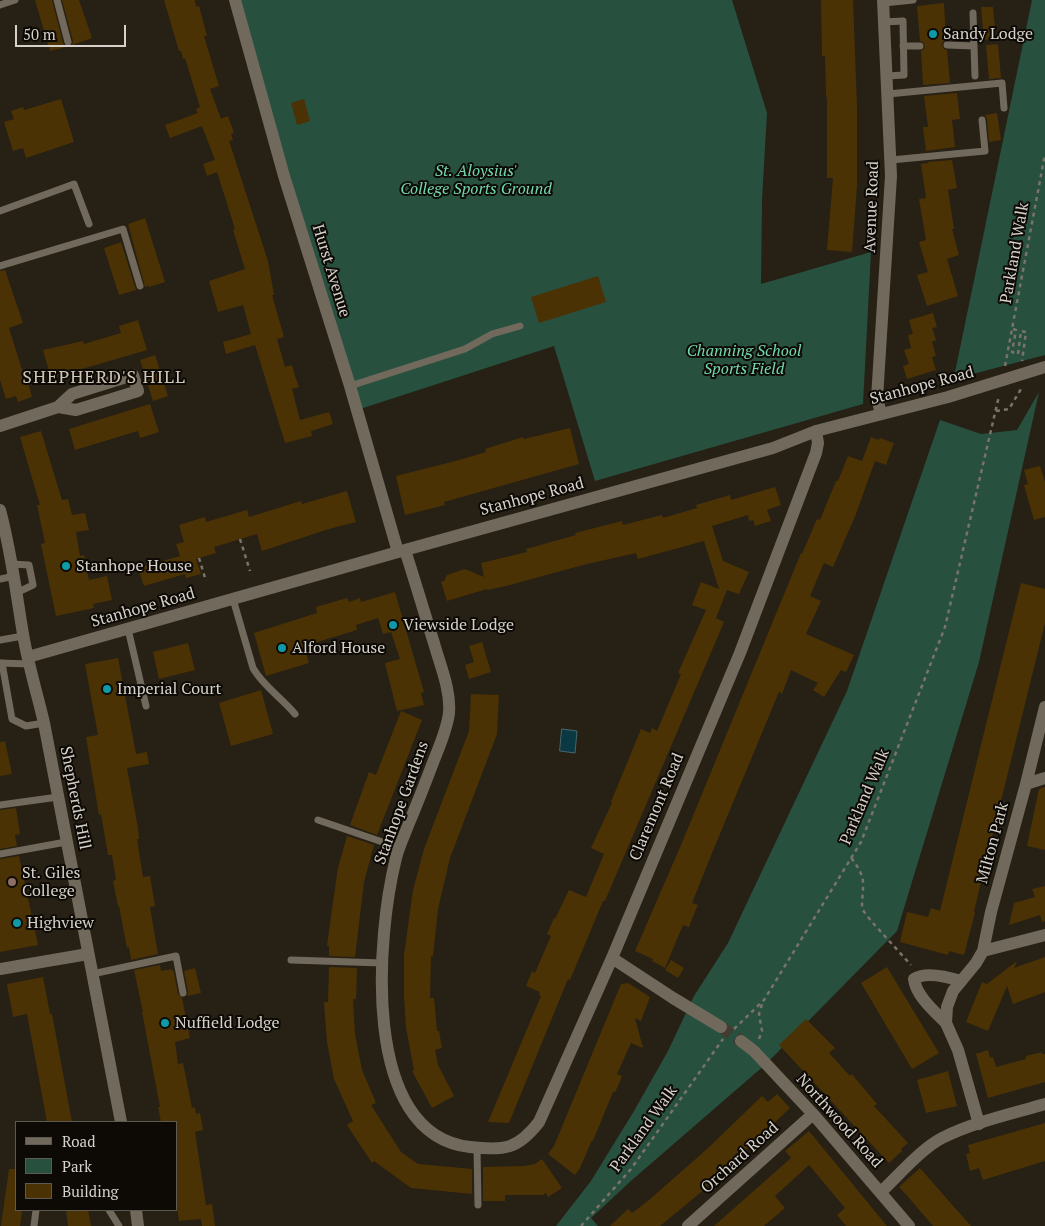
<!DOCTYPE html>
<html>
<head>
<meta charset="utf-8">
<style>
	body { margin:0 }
	#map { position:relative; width:1045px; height:1226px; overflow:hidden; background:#272015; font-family:"PT Serif",serif }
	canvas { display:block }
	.legend { position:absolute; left:15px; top:1121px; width:162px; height:90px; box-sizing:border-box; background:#0d0a06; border:1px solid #5d5a54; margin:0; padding:6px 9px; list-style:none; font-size:15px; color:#d6d1ca }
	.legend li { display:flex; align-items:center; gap:10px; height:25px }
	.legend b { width:25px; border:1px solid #5d5a54 }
	.scale { position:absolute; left:15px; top:25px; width:111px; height:22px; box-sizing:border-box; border:2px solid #d6d1ca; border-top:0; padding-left:6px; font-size:15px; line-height:18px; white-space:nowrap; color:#d6d1ca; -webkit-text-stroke:4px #0d0a06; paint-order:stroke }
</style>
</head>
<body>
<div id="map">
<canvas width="1045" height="1226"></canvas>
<ul class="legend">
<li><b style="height:6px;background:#71695c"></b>Road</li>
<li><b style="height:14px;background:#27503f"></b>Park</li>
<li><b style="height:14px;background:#4b3204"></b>Building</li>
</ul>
<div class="scale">50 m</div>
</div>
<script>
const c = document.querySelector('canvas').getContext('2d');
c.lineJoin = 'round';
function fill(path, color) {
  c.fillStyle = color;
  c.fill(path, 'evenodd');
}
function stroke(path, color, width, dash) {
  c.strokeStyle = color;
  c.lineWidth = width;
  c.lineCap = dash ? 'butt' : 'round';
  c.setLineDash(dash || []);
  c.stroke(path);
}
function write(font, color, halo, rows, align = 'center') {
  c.font = font + ' "PT Serif",serif';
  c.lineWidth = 4;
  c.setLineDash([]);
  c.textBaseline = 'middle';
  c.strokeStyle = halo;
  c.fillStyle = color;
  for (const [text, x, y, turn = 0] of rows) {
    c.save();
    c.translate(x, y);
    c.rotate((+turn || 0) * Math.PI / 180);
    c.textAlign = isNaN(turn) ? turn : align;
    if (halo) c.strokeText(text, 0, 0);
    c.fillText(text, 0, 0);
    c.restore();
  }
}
fill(new Path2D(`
	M235,0H732L767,113L762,200L761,284L871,252L863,404L595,481L554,346L357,410Z
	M1032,0H1045V355L969,375L954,377Z
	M1039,392L979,662L897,931L766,1064L632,1180L591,1218L598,1226H556L591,1181L634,1111L668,1051L694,996L728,943L847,691L940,420L981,434L1017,430Z`), '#27503f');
const water = new Path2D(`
	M562,729L577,731L575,753L560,751Z`);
fill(water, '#0b3943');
stroke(water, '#48676c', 1);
fill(new Path2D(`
	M35,0H52L63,43L66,47L50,51Z
	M62,0H79L92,38L72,45L73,41Z
	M164,0H195L196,7L199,6L207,36H204L219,86L210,89L221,119L228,116L234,133L231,134L233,140L229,141L268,261L274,295H272L284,337L277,339L285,367L292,365L295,376L299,387L292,389L300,420L329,412L333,424L311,431L312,436L285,443L255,345L226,354L223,342L251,334L243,305L218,312L209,281L245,269L233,230L235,229L217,172L207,176L203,164L215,160L202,126L170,138L165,125L198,113L196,109L200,107L185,58L183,59L181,51H179Z
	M821,0H853L857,107V186L852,252L827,250L833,178H827V97H826L825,56H822Z
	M944,3L946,40L943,42L942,45L944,49L947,50L950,83L923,85L921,51L924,49L925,46L923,42L920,41L917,6Z
	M981,7H993L996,39L984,40Z
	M998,44L1001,78L989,79L986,45Z
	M957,93L960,119L952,120L955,147L926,151L923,127H928L924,96Z
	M61,99L74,142L26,158L23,148L13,151L4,122L14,119L11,111L23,107L24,110Z
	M304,99L310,121L297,125L291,103Z
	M997,113L1001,140L989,142L987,119L985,115Z
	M952,160L957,188L948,190L954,229H952L959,255L947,259L958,296L927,306L917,275L928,272L919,242L926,240L919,199L926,198L921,164L928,163V162Z
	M145,218L165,282L149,287L148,286L145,287L128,224Z
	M121,242L136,290L119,295L104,248Z
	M5,270L23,323L9,328L23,373L25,372L32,397L18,402L16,396L6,399L0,380V271Z
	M598,276L606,302L539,323L531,297Z
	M933,313L937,327L932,328L936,340L932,342L936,356L932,357L936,370L907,379L903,366L909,364L904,350L911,348L908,335L913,334L909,320Z
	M138,320L147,350L51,378L43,350L83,341L84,344L121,333L119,326Z
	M155,355L168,396L153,401L140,360Z
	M150,404L159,432L140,438L138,431L75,450L69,429Z
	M570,428L579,464L444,502L445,505L405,515L396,476L459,460L486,452L485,449L523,437L524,439Z
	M41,431L62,500L68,499L72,515L85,513L89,530L76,532L80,556L84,555L89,580L107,576L112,600L93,604L94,608L56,616L41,544L45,543L37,505H40L20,437Z
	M871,437L879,440L880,438L894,443L886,465L875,461L856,514L833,567L824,563L810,596L821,601L806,634L854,655L846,672L841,670L824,697L813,690L818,683L791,670L782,694L779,692L712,853L692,903L698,905L694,914L689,927L683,925L665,968L652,961L653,959L635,951L681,845L801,553L802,554L817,519L820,520L836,481H838L848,456L862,461Z
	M1040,466L1045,482V517L1034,520L1024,485L1028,484L1024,470Z
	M775,487L781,505L767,510L771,521L755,526L753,520L749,521L748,515L712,526L723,561L749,572L739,594L727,590L716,618L724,622L605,901H603L570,980L568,979L509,1123L488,1122L541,996L539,995L540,992L526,986L532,971L535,973L551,936L547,934L554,918L555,919L569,890L586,897L604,854L591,848L612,803L611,802L641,729L650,733L652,728L657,731L681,674L678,673L706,610L692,605L701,582L719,589L704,541L638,559L636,553L583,565L506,586L487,590V589L447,601L441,582L444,581L447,575L465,569L484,577L481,563L527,552L526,549L576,535L575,533L622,521L623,525L662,515L663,518L697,508L696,505L730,495L731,500Z
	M347,491L356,522L329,529L262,551L257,534L214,547L216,553L196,559L201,574L186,578L185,574L144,586L138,568L180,556L176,544L184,542L179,525L205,517L206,522L247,510L249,517L301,501L302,504Z
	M1021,583L1045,589V623L979,890L974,912L975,913L964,955L949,951L948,955L900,942L907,912L928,917L931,908L940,911Z
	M395,592L424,692L421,693L424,705L397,711L385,663L400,659L391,632L383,634L378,618L356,625L357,630L304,646L309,663L266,676L254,633L317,613L316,607L347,598L349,602L360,598L361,602Z
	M482,642L491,672L469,679L465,665L474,662L469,646Z
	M188,643L195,670L159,679L153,652Z
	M118,658L136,754L147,752L149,764L127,768L138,828L139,839H137L143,877L150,876L155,906L150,907L158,954L131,960L129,947L127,948L119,906H118L113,881L116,880L112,855H108L101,814L99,815L86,737L98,735L85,664Z
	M261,690L273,734L231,746L219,703Z
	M471,694L499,695L497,734L450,858L438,909L433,956H431L430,998H434L437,1031H439L442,1048L435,1050L438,1065L454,1096L432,1108L412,1071L414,1070L406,1028L404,996V955L413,890L424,849L469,731Z
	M401,711L422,720L377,835L350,825L369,772L376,775Z
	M5,741L12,774L0,776V742Z
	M1045,787V850L1027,846L1039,789Z
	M16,808L20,834L15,835L17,846L0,849V810Z
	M347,836L374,845L364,882L355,957L329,956V946H327L332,909L338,868Z
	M19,856L38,945L0,952V859Z
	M1045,886V921L1042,922L1040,915L1009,925L1014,903L1035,897L1032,889Z
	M1045,957V992L1013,1004L1007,986L988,1031L966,1022L982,982L987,984L1017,961L1014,968Z
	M671,960L684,968L678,978L665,970Z
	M160,965L161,971L172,969L174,973L178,994L182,998L190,1038L175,1042L178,1064L183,1063L192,1108L195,1107L196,1114L200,1113L203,1130L195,1132L206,1205L212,1204L215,1226H202L201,1219L179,1221L176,1200V1122H161L158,1107H160L142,1012H143L134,970Z
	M329,967L357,968L356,999H353L355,1034L362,1070L376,1103L371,1105L401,1152L418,1164L472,1169V1194L411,1188L374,1161L372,1163L347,1125L353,1121L334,1079L327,1042L324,1002H328Z
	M887,967L939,1053L912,1069L861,983Z
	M195,968L201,993L187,996L188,992L184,971Z
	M43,977L50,1014H52L72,1122H47L27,1014L13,1017L7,984Z
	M628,983L650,997L641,1021L635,1018L643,1048L631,1043L617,1074L622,1076L619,1084L615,1092H613L593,1141L592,1140L580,1168L575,1175L548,1154L554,1146L621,984Z
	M806,1019L835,1048L829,1053L850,1076L852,1074L856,1079L877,1104L874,1106L908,1143L901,1149L902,1151L889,1163L779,1045Z
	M988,1050L990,1058L993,1057L996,1067L1026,1059V1056L1042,1052V1054H1045V1082L988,1098L976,1054Z
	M948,1071L957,1106L926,1113L917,1080Z
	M777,1094L790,1108L700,1193L660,1226H610L628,1209L632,1213L649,1200L707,1149L762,1096L768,1102Z
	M1045,1123V1161L983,1180L979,1168L970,1171L966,1154L970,1153L968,1145Z
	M809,1131L887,1226H846L837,1215L845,1208L809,1165L775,1196L785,1208L764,1226H714L791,1158L785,1151Z
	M542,1159L562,1188L548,1197L546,1193L543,1195H505V1201H483V1167L524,1166L535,1164Z
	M920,1168L947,1199L971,1226H933L909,1198L899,1187Z
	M9,1169H16V1210H22L20,1226H1Z
	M66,1210H88L91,1226H68Z`), '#4b3204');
stroke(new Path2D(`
	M721,1027L741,1041`), '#413b30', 12, [12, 6]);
stroke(new Path2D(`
	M1013,329L1016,330L1012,352L1018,354L1021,331L1026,332L1022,361
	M1005,366L1045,154
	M996,411L1009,409L1021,389
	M240,539L250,571
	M199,558L206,581
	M853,858L852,859C868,880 862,884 862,909L872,922L911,965
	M734,1029L764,1000L861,842L945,627L999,396
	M759,1039L762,1031L759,1014L763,1001
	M581,1226L631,1169L723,1039`), '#79736a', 2.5, [4, 4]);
stroke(new Path2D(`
	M57,0L68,42
	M884,3L913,0
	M0,5L15,0
	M884,22L903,21L904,75L887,76
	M947,45L974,46L973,13
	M903,46H920
	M974,46L975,76
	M888,94L1002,83L1004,108
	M891,160L985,151L982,120
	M0,211L74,184L89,224
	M0,266L123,229L140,286
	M350,386L465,349L492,334L520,326
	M12,564L29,565L33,585L16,593
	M0,579L15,576
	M233,599L253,668C263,686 282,698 295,714
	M128,629L146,706
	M0,640L23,636
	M0,663L29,664
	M2,663L12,719L26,726L44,723
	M0,805L58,797
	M318,820L400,848
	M0,854L66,842
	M291,960L382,963
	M92,974L176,956L183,993
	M477,1148L478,1205
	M109,1210L119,1226
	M34,1226L36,1210`), '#71695c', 7);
stroke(new Path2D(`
	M235,0L284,176L350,386L398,552
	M881,414L877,398L891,176L883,0
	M0,426L58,407L72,394L133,375L138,391L76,410L58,407
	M405,550C415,581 424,612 434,643C440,665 451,690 449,713C447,729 440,745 434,760C426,781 418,802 409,823C405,834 399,846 396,858C377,934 359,1135 470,1147C505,1151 518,1149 539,1122L612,958L740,653L816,453L818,443L816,431
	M28,657L405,550L773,448L816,431L948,397L1045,367
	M1026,784L1045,778
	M983,951L1045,935
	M612,958L673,998L721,1027
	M0,969L88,954
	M946,1023C935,1012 916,996 914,979C926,971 948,977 961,981
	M741,1041L754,1051L813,1114L909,1226
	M979,1124L958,1050L946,1023L947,1007L953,991L976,963L983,951L991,912L1026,784L1045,707
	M881,1192C899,1175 921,1149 942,1138C974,1122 1011,1114 1045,1104
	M688,1226L813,1114`), '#71695c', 12);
stroke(new Path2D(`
	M0,510C11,550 16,592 23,634C28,664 37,693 44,723L121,1122
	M136,1210L138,1226`), '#71695c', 12);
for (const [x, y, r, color] of [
	[933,34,5,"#0f9aa8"],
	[66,566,5,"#0f9aa8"],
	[393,625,5,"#0f9aa8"],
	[282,648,5,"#0f9aa8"],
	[107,689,5,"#0f9aa8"],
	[12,882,5,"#8d6e63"],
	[17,923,5,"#0f9aa8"],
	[165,1023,5,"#0f9aa8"]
]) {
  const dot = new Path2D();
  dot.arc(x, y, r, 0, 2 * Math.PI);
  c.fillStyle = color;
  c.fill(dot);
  stroke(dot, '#0d0a06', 2);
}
write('16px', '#d6d1ca', '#0d0a06', [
	["Sandy Lodge",943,34],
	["Stanhope House",76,566],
	["Viewside Lodge",403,625],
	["Alford House",292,648],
	["Imperial Court",117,689],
	["St. Giles",22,873],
	["College",22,891],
	["Highview",27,923],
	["Nuffield Lodge",175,1023]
], 'left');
write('italic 16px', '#73d8ad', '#0d0a06', [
	["St. Aloysius'",476,171],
	["College Sports Ground",476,189],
	["Channing School",744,351],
	["Sports Field",744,369]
]);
write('16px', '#d6d1ca', '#0d0a06', [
	["Avenue Road",872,207,-88],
	["Parkland Walk",1015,253,-80],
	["Hurst Avenue",331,271,73],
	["Stanhope Road",922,386,-15],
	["Stanhope Road",532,497,-15],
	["Stanhope Road",143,608,-16],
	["Parkland Walk",865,797,-67],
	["Shepherds Hill",75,798,79],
	["Stanhope Gardens",402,803,-70],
	["Claremont Road",657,807,-67],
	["Milton Park",993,843,-75],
	["Northwood Road",839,1121,48],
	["Parkland Walk",644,1129,-54],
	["Orchard Road",740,1158,-42]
]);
c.letterSpacing = '1px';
write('18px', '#cfc5b7', '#0d0a06', [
	["SHEPHERD'S HILL",104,378]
]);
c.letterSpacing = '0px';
</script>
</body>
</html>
